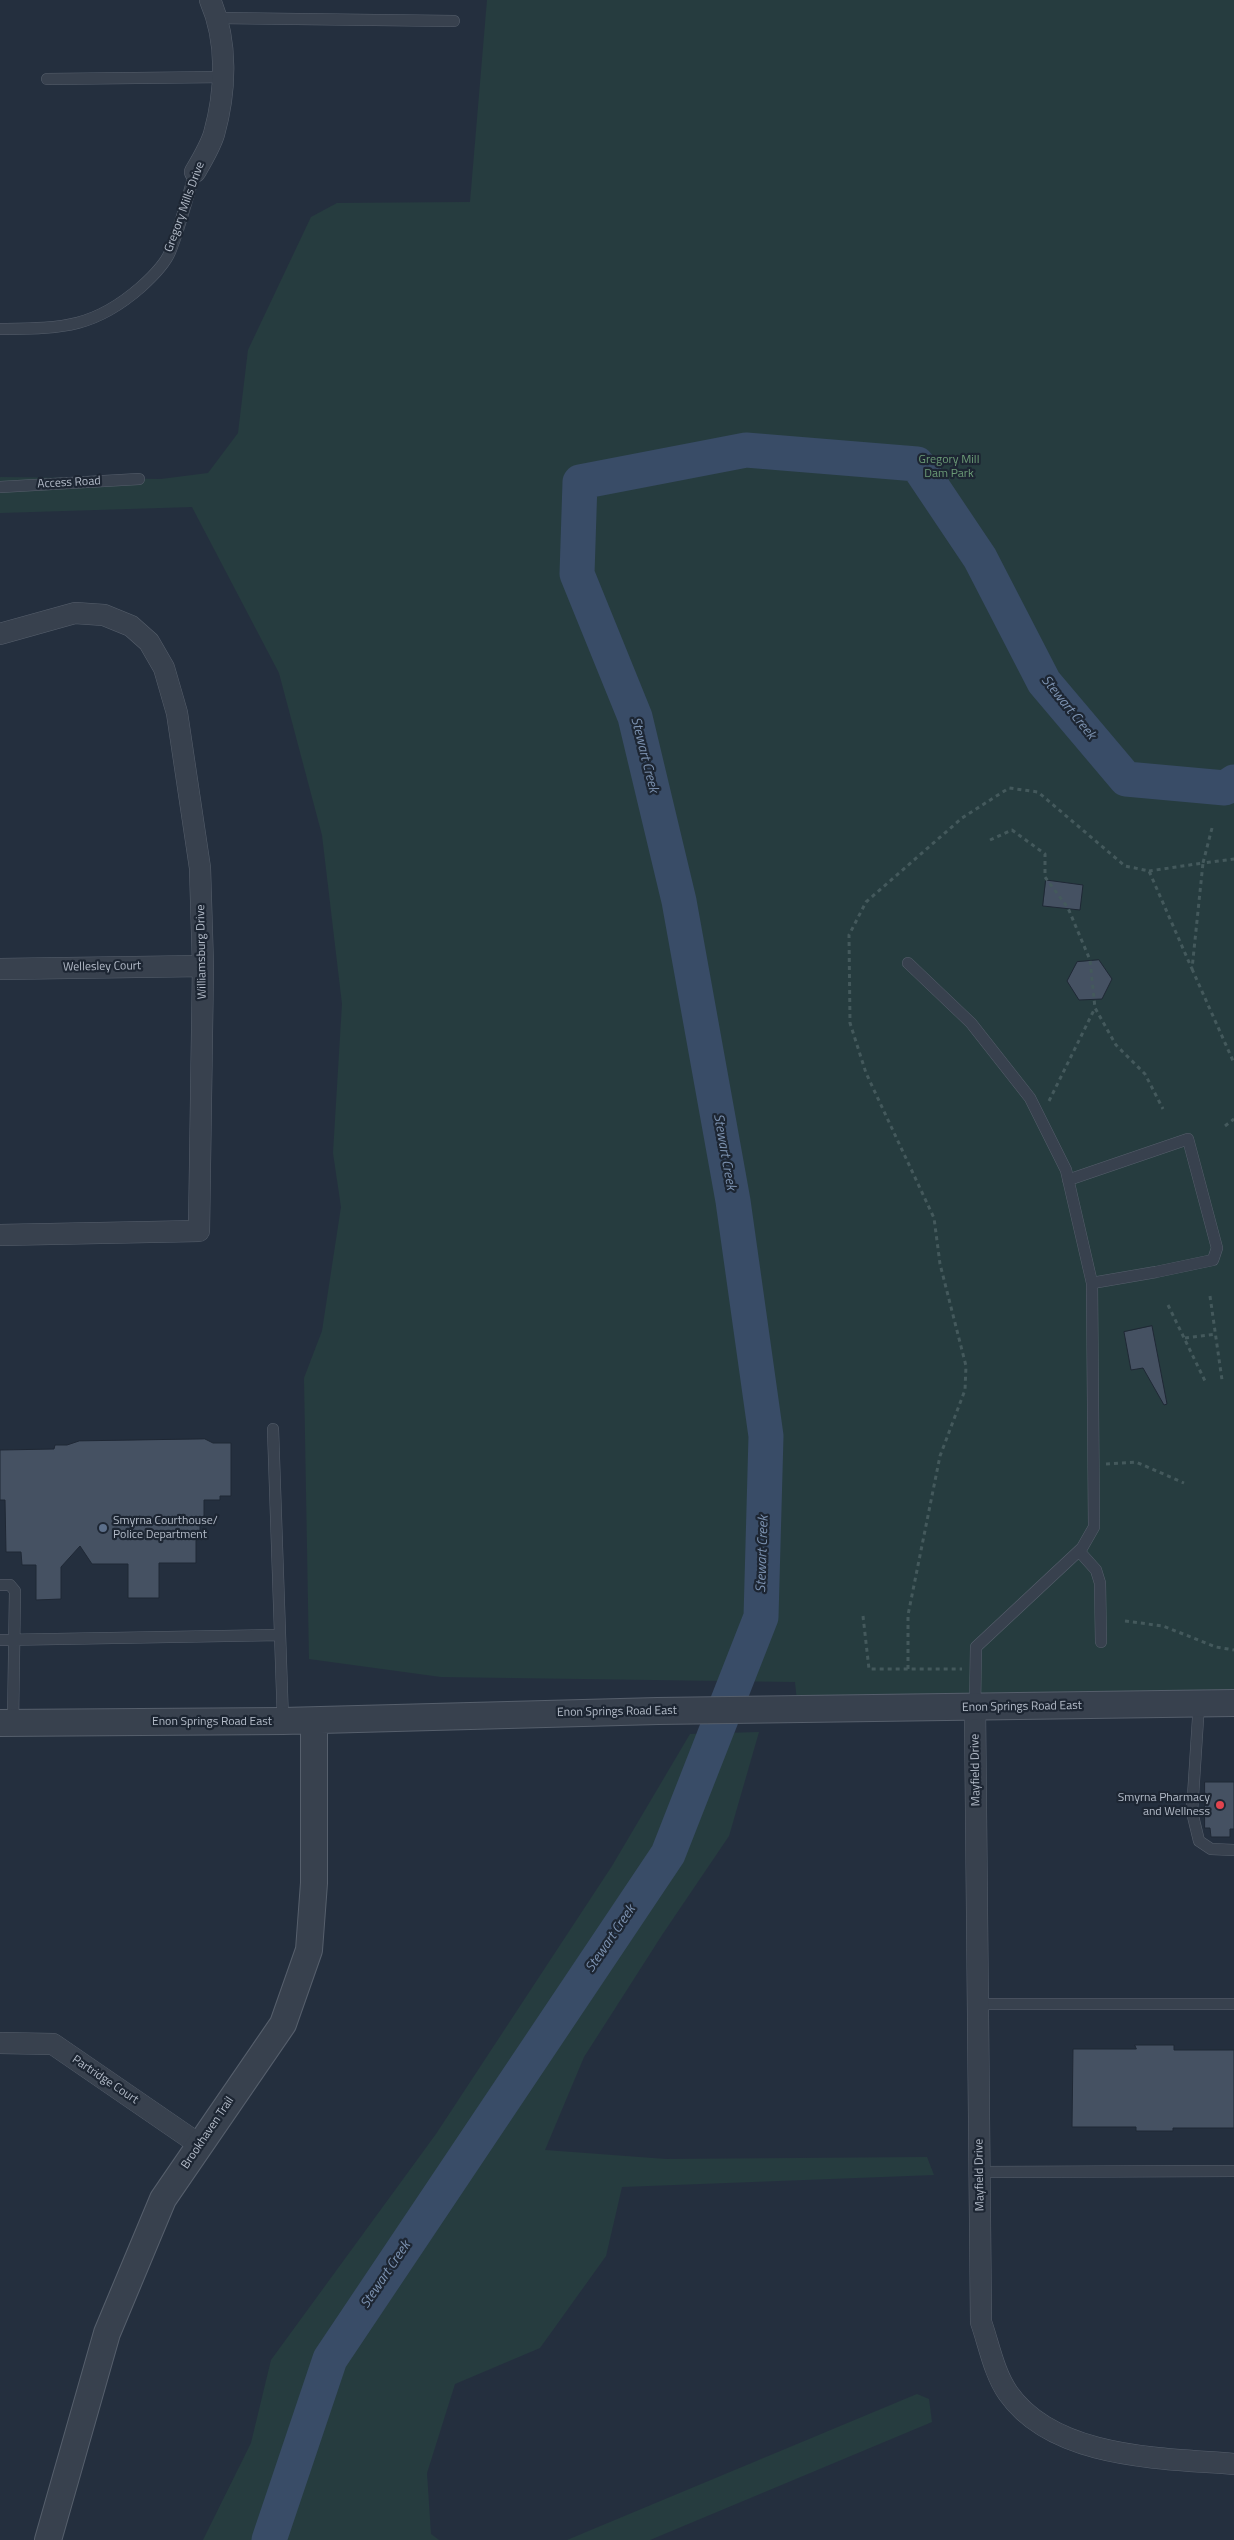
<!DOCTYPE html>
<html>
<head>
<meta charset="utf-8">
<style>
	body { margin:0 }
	canvas { display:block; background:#242f3e }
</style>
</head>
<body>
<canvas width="1234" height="2540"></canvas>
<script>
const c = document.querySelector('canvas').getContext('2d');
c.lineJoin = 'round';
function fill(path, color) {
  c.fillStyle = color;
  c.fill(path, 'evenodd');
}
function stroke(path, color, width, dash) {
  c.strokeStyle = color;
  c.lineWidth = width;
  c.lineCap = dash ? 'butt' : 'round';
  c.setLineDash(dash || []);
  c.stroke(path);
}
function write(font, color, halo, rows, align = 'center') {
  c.font = font + ' "Titillium Web",sans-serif';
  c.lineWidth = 4.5;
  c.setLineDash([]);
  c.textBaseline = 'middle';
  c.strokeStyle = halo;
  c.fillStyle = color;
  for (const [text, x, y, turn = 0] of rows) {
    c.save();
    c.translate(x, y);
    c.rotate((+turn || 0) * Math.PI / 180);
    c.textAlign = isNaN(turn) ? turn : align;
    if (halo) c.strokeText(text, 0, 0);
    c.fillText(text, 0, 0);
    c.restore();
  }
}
fill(new Path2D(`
	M487,0H1234V1703L798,1710L795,1682L441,1677L309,1659L304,1378L322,1331L341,1207L333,1153L342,1004L322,835L279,673L192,507L0,513V477L161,479L208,473L238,433L248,350L311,217L337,203L470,202Z
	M759,1732L729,1836L662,1935L584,2057L545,2150L666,2159L927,2157L934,2175L622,2187L606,2256L540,2348L455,2384L427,2473L431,2534L439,2540H203L251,2443L271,2360L436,2134L612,1866L690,1734Z
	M917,2394L929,2399L932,2422L650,2540H567Z`), '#263c3f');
stroke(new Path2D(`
	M269,2540L330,2359L668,1854L761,1617L766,1436L733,1201L679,901L635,717L577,574L580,482L746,450L917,464L980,558L1044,682L1126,779L1225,788L1234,782`), '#394c67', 35);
const building = new Path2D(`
	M1046,880L1083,885L1080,910L1043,906Z
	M1099,960L1112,979L1102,999L1079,1000L1067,981L1077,962Z
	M1152,1326L1167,1404L1164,1405L1143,1368L1131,1370L1124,1332Z
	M205,1439L213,1443H231V1496H220V1500H204V1516L200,1519V1538L196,1540V1563H159V1598H128V1564H92L80,1546L61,1567V1599L36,1600V1565H22L21,1552H6L5,1500H0V1450L54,1449L55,1445H67L79,1441Z
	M1205,1782H1234V1829H1230V1837H1211L1210,1828H1205Z
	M1135,2045H1174V2050H1234V2128H1173V2131H1136V2127H1072L1073,2049H1136Z`);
fill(building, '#455162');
stroke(building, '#1f2835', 1);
const service = new Path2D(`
	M218,18L454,21
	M47,79L225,77
	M0,329C61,328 93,329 141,287C151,278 165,264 170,252C180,227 187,199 195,172
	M0,487L139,479
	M908,963L971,1023L1030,1098L1066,1170L1092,1283L1094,1527L1082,1548L976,1647L975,1708
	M1068,1180L1188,1139L1217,1248L1213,1260L1156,1272L1092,1283
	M273,1429L283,1721
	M1079,1551L1096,1570L1100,1583L1101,1642
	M0,1585H10L15,1591L13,1723
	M0,1640L280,1635
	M1199,1703L1192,1812L1199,1841L1211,1849L1234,1850
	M978,2004H1234
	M980,2172L1234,2171`);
const minor = new Path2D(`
	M195,172C202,160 210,147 214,134C226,91 228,41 210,0
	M0,634L75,613L104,615L131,626L149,642L164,668L177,713L200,868L203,966L199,1231L0,1235
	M0,969L203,966
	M975,1708L981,2322C989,2345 994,2373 1008,2393C1054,2459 1162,2458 1234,2464
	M0,2043L53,2044L200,2145`);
const tertiary = new Path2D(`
	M0,1723L283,1721L658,1711L1234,1703
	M48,2540L107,2333L163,2199L283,2024L309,1950L314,1883V1721`);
stroke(service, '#565f6c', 12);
stroke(minor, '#565f6c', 22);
stroke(tertiary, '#565f6c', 28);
stroke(new Path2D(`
	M1212,828L1203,863L1234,859
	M990,840L1012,830L1045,854V877L1068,908L1090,960L1095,1008L1116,1045L1145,1074L1163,1109
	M1192,969L1234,1063
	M1049,1101L1095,1008
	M1225,1126L1234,1119
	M1210,1296L1222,1380
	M1168,1305L1206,1383
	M1185,1338L1216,1334
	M1106,1464L1136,1462L1184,1483
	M863,1616L869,1669H962
	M1125,1621L1163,1626L1216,1647L1234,1650
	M908,1669V1615L940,1456L965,1390L966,1366L940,1264L934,1218L866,1073L850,1023L849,935L866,902L962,818L1009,788L1038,792L1125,866L1149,871L1192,969L1203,863L1149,871`), '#44595c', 3, [4, 4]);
stroke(service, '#38414e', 11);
stroke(minor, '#38414e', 21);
stroke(tertiary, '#38414e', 26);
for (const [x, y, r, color] of [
	[103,1528,5,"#5c6f8a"],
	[1220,1805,5,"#e0444e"]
]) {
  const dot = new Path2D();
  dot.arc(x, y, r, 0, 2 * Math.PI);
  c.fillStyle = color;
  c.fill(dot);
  stroke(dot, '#1d2633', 2);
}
write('12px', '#b4bcc9', '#1d2633', [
	["Gregory Mills Drive",185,207,-70],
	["Access Road",69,483,-3],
	["Williamsburg Drive",202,952,-91],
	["Wellesley Court",102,967,-1],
	["Enon Springs Road East",1022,1707,-1],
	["Enon Springs Road East",617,1712,-1],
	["Enon Springs Road East",212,1722],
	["Mayfield Drive",976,1770,-91],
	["Partridge Court",105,2080,34],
	["Brookhaven Trail",208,2133,-56],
	["Mayfield Drive",980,2175,-91]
]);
write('12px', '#6b9a76', '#1d2633', [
	["Gregory Mill",949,460],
	["Dam Park",949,474]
]);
write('12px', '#b4bcc9', '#1d2633', [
	["Smyrna Courthouse/",113,1521],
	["Police Department",113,1535],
	["Smyrna Pharmacy",1210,1798,"right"],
	["and Wellness",1210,1812,"right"]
], 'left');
write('italic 14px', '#7c92b1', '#1d2633', [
	["Stewart Creek",1068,708,51],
	["Stewart Creek",644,755,76],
	["Stewart Creek",724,1152,80],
	["Stewart Creek",763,1554,-88],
	["Stewart Creek",611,1939,-56],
	["Stewart Creek",386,2275,-56]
]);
</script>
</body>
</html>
